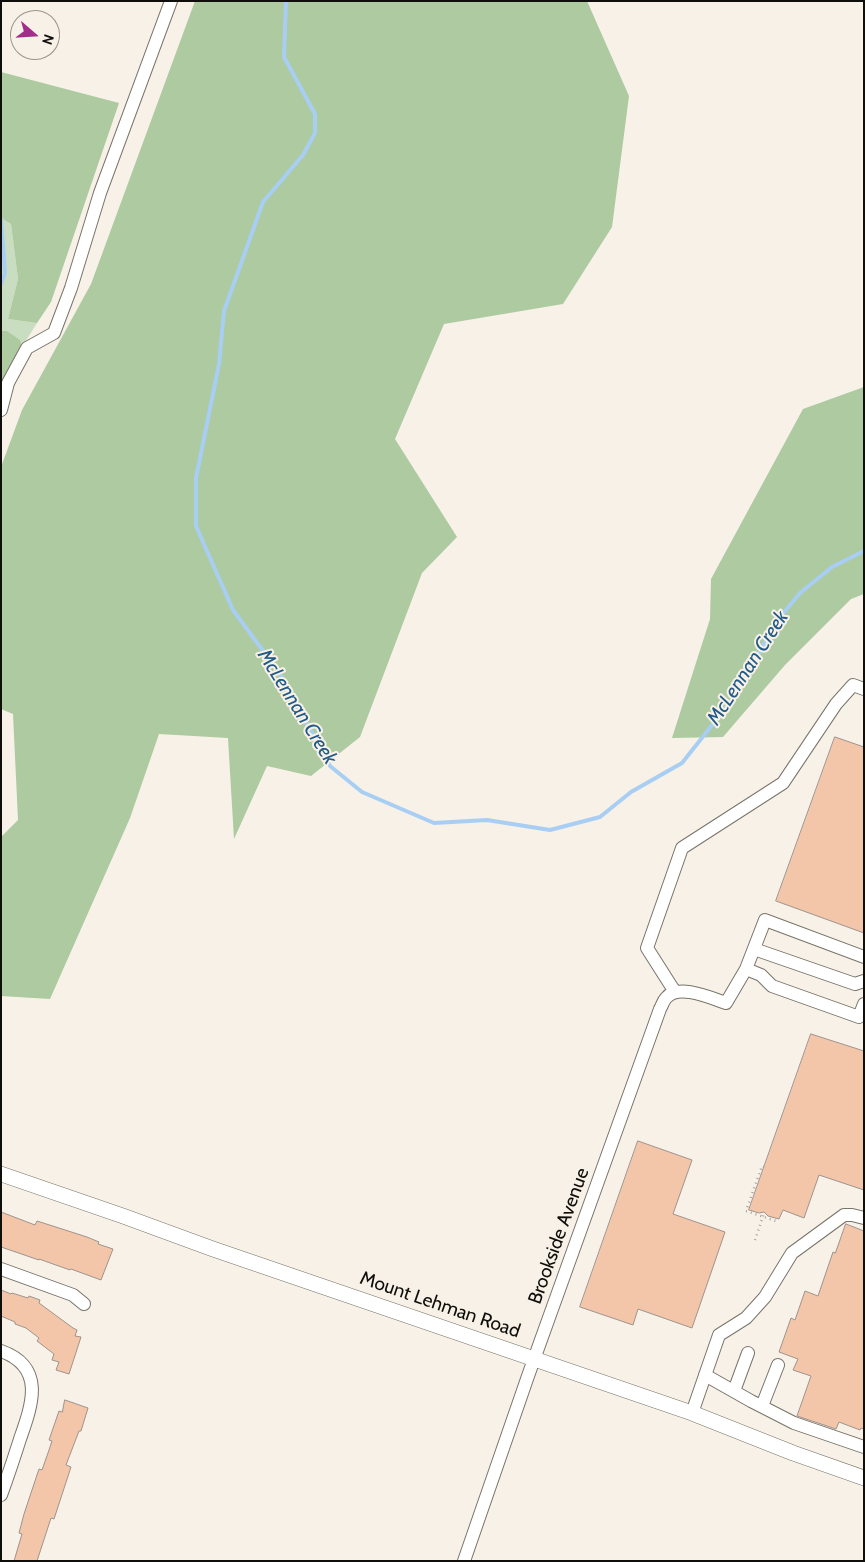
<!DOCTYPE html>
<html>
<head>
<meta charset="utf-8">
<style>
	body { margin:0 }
	#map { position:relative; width:865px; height:1562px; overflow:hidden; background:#f7f1e7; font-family:Cabin,sans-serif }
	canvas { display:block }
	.frame { position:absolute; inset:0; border:2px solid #100e0a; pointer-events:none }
	.north { position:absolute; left:10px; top:10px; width:50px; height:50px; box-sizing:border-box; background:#f7f1e7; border:1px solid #9b968f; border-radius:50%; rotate:109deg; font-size:14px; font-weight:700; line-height:20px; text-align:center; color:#100e0a }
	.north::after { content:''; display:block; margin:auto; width:18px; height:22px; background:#a22e89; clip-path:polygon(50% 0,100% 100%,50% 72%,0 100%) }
</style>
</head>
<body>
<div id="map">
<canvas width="865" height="1562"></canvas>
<div class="frame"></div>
<div class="north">N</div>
</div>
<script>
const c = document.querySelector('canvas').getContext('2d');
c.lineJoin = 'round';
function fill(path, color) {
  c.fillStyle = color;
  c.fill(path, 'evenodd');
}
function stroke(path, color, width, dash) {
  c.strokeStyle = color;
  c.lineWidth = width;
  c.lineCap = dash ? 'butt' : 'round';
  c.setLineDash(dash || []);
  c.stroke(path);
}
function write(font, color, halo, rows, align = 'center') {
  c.font = font + ' Cabin,sans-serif';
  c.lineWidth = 4;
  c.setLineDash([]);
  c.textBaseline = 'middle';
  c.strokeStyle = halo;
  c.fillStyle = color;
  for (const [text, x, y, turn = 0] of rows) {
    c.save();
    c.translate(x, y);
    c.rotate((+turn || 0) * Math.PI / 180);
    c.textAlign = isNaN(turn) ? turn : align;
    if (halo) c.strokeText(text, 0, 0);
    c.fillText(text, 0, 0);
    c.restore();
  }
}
fill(new Path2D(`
	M1,218L11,224L18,279L8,319L37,323L22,347L7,331H1Z`), '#c9dec0');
fill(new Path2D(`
	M195,1H587L629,96L612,227L563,304L444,324L395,439L457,537L422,573L360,737L311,776L267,766L234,839L228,738L159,734L130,818L50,999L1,996V837L18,820L13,714L1,709V467L22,410L91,284Z
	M1,72L119,103L51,302L37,323L8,319L18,279L11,224L1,218Z
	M1,331H7L20,340L22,347L1,383Z
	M864,387V594L851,599L785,665L723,737L672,738L710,619L711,579L803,409Z`), '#adcaa0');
stroke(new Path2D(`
	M286,1L284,57L315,114V133L303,155L263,202L224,311L219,364L196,478V526L233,610L280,674L330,766L362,792L434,823L487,820L550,830L600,817L631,792L682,763L736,695L776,622L800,593L832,567L864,551
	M1,219L5,273L1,284`), '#a8cff3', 4);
const building = new Path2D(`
	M835,737L864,747V933L776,901Z
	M811,1034L864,1051V1190L819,1175L804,1218L783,1210L779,1219L768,1216L764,1212L759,1213L749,1210Z
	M638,1141L692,1160L673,1214L725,1232L692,1328L638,1309L633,1325L580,1307Z
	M1,1212L35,1225L37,1221L87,1237L99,1242L98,1244L113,1249L101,1280L71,1269L70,1270L39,1259V1260L1,1247Z
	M846,1224L864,1231V1429L861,1428L860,1430L839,1422L836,1429L797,1416L811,1376L793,1370L798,1359L779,1352L791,1318L795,1320L805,1291L818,1296L833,1252L835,1253Z
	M1,1290L11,1294L12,1293L28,1298L29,1296L40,1300L39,1303L73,1328L77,1330L75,1336L81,1337L69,1374L56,1370L59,1362L52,1360L54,1354L37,1341L39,1338L26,1328L15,1324V1322L1,1316Z
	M65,1400L88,1408L81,1431H79L66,1465L71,1467L54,1519L51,1518L37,1561H14L22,1534L19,1533L24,1514L39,1469L42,1470L49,1450L52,1441L49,1440L59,1411L62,1412Z`);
fill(building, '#f3c5a9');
stroke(building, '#9e938d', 1);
const minor = new Path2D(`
	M1,410L8,383L27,348L54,333L71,288L100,193L171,1
	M754,949L855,984L864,981
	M746,969L761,975L772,986L859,1017L864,1004
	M675,992L647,948L682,848L783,783L836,704L853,685L864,689
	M1,1269L73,1295L84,1304
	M1,1351C46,1367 32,1405 20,1439C14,1458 8,1476 1,1495
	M705,1375L751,1401L794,1423L864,1447
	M734,1391L748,1353
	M762,1406L778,1365
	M692,1413L719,1335L746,1318L765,1297L792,1253L844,1215H852L864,1218
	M464,1561L528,1376L660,1009C662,1006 663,1001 666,998C678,983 711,998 726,1003L746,969L765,920L864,957`);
const major = new Path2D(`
	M1,1174L123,1216L213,1249L692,1413L793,1453L864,1478`);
stroke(minor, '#79746a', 14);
stroke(major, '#79746a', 16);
stroke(new Path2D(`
	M764,1167L762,1166L746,1211L776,1221
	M755,1240L764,1213`), '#a7a29a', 2.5, [1, 4]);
stroke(minor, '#fff', 12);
stroke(major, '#fff', 15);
write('19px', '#100e0a', '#f7f1e7', [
	["Brookside Avenue",559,1236,-70],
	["Mount Lehman Road",440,1305,19]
]);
write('italic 20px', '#215987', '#f7f1e7', [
	["McLennan Creek",748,668,-57],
	["McLennan Creek",297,707,58]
]);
</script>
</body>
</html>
